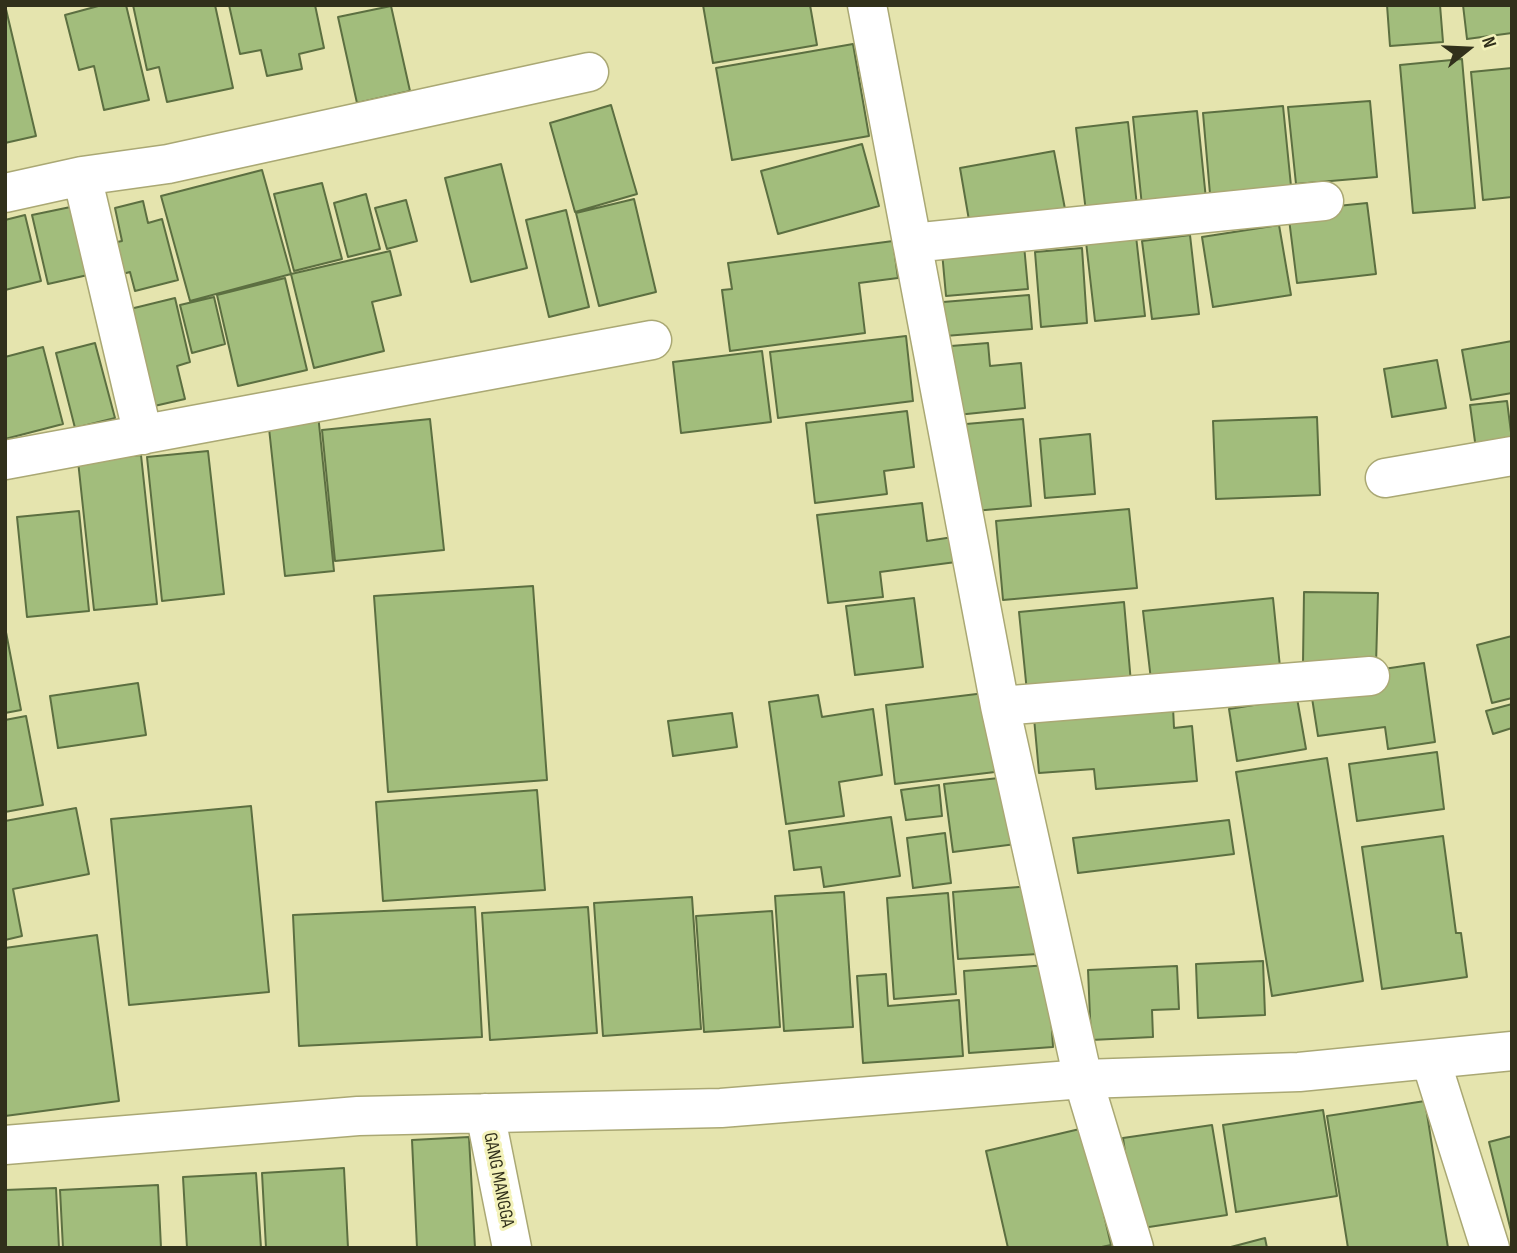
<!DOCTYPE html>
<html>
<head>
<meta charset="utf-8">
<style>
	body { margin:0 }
	#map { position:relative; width:1517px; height:1253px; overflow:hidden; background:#e5e4ae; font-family:"Sofia Sans Condensed",sans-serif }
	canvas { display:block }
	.frame { position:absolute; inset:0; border:7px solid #31301b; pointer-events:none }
	.north { position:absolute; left:1433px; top:14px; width:70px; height:70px; -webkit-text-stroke:5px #f3f2ba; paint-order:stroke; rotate:72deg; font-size:19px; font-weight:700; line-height:28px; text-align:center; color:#31301b }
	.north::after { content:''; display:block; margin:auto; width:24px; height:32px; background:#31301b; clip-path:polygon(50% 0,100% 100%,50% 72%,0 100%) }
</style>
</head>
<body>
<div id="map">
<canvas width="1517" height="1253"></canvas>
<div class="frame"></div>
<div class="north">N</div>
</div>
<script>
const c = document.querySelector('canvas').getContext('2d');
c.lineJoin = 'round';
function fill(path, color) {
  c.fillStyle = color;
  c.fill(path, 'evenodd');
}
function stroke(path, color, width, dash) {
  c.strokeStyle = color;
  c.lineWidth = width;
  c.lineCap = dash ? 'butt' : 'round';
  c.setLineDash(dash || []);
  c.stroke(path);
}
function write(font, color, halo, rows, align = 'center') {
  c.font = font + ' "Sofia Sans Condensed",sans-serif';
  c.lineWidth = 6;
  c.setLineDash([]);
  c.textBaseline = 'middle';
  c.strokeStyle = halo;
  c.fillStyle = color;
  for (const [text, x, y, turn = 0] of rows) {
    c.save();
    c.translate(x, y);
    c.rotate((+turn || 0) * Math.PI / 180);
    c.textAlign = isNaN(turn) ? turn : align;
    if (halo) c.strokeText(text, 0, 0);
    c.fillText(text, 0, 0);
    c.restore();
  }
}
const building = new Path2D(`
	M5,5L36,136L5,143Z
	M102,5H126L149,100L104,110L94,66L79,70L65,15Z
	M133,5H215L233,88L167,102L159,67L147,70Z
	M229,5H315L324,48L299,54L302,69L267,76L261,50L240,54Z
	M703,5H810L817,45L713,63Z
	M1387,5H1440L1443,42L1390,46Z
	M1463,5H1512V33L1467,39Z
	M391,6L410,91L357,103L338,17Z
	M853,44L869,136L732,160L716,68Z
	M1462,59L1475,208L1413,213L1400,65Z
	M1512,68V197L1483,200L1471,72Z
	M1370,101L1377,177L1296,184L1288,107Z
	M611,105L637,194L575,212L550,123Z
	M1283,106L1291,186L1210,194L1203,113Z
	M1197,111L1206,199L1142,206L1133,117Z
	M1128,122L1137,206L1086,212L1076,128Z
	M862,144L879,206L778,234L761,171Z
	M1054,151L1065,209L970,226L960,168Z
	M501,164L527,268L471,282L445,178Z
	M262,170L291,274L190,301L161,196Z
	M322,183L342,259L294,271L274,194Z
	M366,194L380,249L348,257L334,203Z
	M634,199L656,292L599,306L576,213Z
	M406,200L417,241L387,249L375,208Z
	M143,201L148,223L162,219L178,280L135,291L130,272L111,277L103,245L122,241L115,208Z
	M1367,203L1376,274L1297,283L1288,211Z
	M85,204L101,272L48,284L32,215Z
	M566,210L589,307L549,317L526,220Z
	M25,215L41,281L5,290V220Z
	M1279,225L1291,295L1213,307L1202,237Z
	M1190,235L1199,314L1152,319L1142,241Z
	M1136,236L1145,316L1095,321L1086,242Z
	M893,241L898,278L859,283L865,333L730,351L722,290L732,289L728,263Z
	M1024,245L1028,289L946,296L942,252Z
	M1082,248L1087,323L1041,327L1035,252Z
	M390,251L401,295L372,302L384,351L314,368L291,274Z
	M285,278L307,370L238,386L217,295Z
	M1029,295L1032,329L945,336L943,302Z
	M214,297L225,344L192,353L180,305Z
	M175,298L190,362L177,366L185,399L150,407L126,310Z
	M906,336L913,401L778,418L770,352Z
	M1512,341V393L1471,400L1462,350Z
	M95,343L115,418L75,428L56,353Z
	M988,343L990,366L1021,363L1025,408L957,415L951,346Z
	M43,347L63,424L5,439V357Z
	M762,351L771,422L681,433L673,362Z
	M1437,360L1446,408L1392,417L1384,369Z
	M1507,401L1512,440L1476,449L1470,405Z
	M907,411L914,467L884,471L887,494L815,503L806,423Z
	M318,414L334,571L285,576L268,419Z
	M1317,417L1320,495L1216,499L1213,421Z
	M430,419L444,550L335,561L322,430Z
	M1023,419L1031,506L974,511L966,424Z
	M1090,434L1095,494L1045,498L1040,439Z
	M208,451L224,594L162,601L147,457Z
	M141,455L157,604L94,610L78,461Z
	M922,503L927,541L953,537L956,562L880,572L883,597L828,603L817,515Z
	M1129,509L1137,588L1003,600L996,521Z
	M79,511L89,611L27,617L17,517Z
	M533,586L547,780L388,792L374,596Z
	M1304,592L1378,593L1376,665L1303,663Z
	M914,598L923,667L855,675L846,606Z
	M1273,598L1280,667L1151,680L1143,611Z
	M1124,602L1131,683L1027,692L1019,612Z
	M5,627L21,710L5,713Z
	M1512,636V698L1492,703L1477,645Z
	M1424,663L1435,742L1388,749L1385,727L1318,736L1312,698L1377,670Z
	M138,683L146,735L58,748L50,696Z
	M985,693L995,772L895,784L886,705Z
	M818,695L822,717L873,709L882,775L839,782L844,816L786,824L769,702Z
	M1297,698L1306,749L1237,761L1229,709Z
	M1512,704V728L1493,734L1486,711Z
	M1173,707L1174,728L1192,726L1197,781L1096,789L1094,769L1039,773L1034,718Z
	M732,713L737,747L673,756L668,721Z
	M26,716L43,805L5,812V720Z
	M1437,752L1444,809L1357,821L1349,764Z
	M1327,758L1363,981L1272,996L1236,772Z
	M1008,777L1016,844L953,852L944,784Z
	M939,785L942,816L906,820L901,790Z
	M537,790L545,890L383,901L376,802Z
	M251,806L269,992L129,1005L111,819Z
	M76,808L89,874L13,889L22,936L5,940V821Z
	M891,817L900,876L824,887L821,867L794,870L789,831Z
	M1229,820L1234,854L1078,873L1073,838Z
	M945,833L951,883L913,888L907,838Z
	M1443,836L1456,933H1461L1467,977L1382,989L1362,847Z
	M1032,886L1038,954L958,959L953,892Z
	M844,892L853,1027L784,1031L775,896Z
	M948,893L956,994L894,999L887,898Z
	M692,897L701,1029L603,1036L594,903Z
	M475,907L482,1037L299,1046L293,915Z
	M588,907L597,1033L490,1040L482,913Z
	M772,911L780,1027L704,1032L696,916Z
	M97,935L119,1101L5,1116V948Z
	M1263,961L1265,1015L1198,1018L1196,964Z
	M1048,965L1053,1047L969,1053L964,971Z
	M1177,966L1179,1009L1152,1010L1153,1037L1091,1040L1088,970Z
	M886,974L888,1006L959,1000L963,1056L863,1063L857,976Z
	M1425,1101L1448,1248H1348L1327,1116Z
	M1323,1110L1337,1196L1236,1212L1223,1125Z
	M1212,1125L1227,1215L1136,1229L1123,1138Z
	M1084,1128L1111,1245L1097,1248H1008L986,1151Z
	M1512,1136V1235L1489,1142Z
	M469,1137L475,1248H417L412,1140Z
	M344,1168L348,1248H266L262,1173Z
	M256,1173L261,1248H187L183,1177Z
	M158,1185L161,1248H63L60,1190Z
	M56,1188L59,1248H5V1190Z
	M1265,1238L1267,1248H1227Z`);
fill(building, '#a2bd7c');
stroke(building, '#5c6f41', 2);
const minor = new Path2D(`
	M867,5L1000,706L1083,1079L1134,1248
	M82,176L143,435
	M5,193L82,176L168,164L589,72
	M912,243L1324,201
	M5,460L652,340
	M1385,478L1512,456
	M1000,706L1370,676
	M1431,1061L1490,1248
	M485,1113L512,1248
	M5,1145L358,1116L721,1108L1083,1079L1299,1072L1512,1051`);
stroke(minor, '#aaa874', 41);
stroke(minor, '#fff', 38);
write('19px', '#31301b', '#f3f2ba', [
	["GANG MANGGA",498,1180,79]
]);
</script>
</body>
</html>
